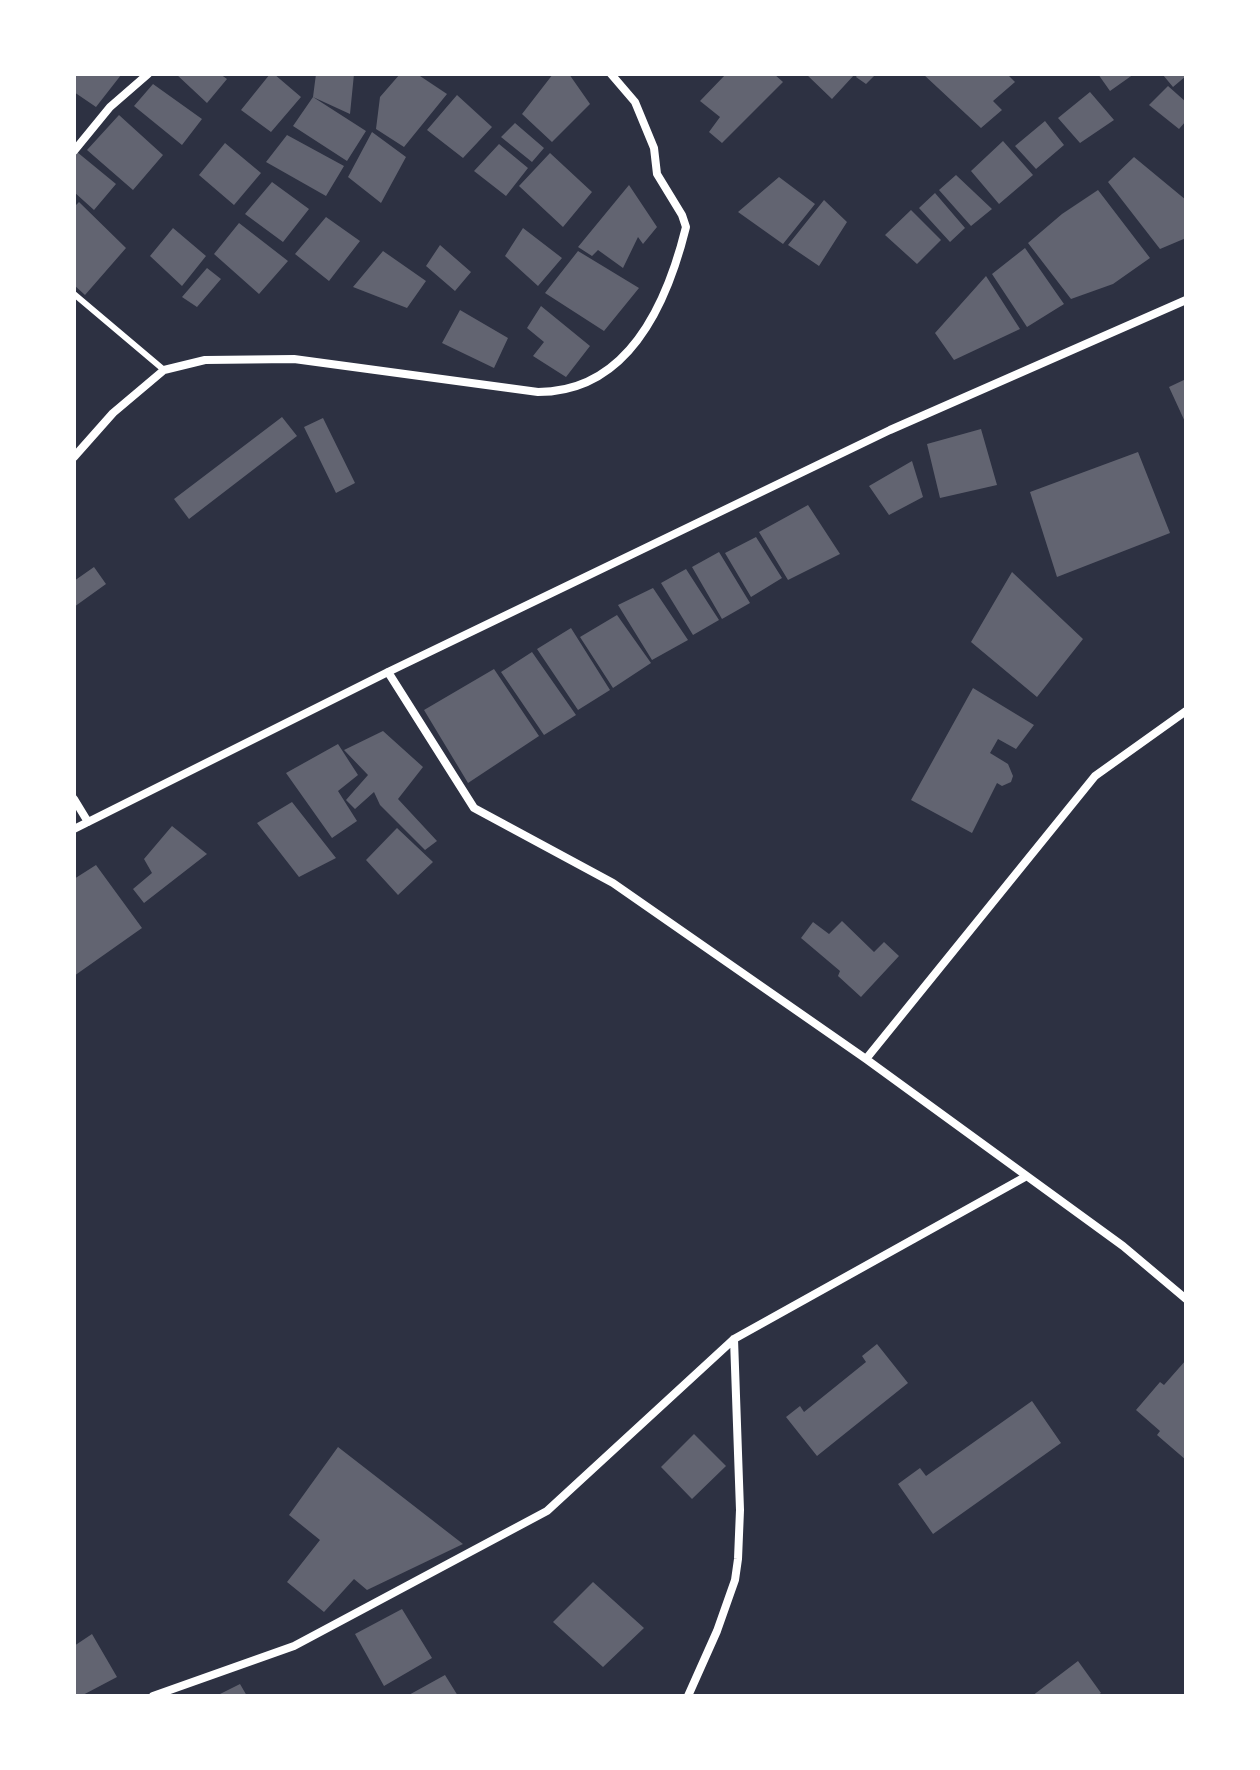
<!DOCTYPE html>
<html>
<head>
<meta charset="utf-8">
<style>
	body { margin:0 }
	#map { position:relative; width:1260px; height:1770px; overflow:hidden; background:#2d3142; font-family:"Open Sans",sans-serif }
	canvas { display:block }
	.frame { position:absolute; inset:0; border:76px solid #fff; pointer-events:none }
</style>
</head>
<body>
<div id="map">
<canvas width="1260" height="1770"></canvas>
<div class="frame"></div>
</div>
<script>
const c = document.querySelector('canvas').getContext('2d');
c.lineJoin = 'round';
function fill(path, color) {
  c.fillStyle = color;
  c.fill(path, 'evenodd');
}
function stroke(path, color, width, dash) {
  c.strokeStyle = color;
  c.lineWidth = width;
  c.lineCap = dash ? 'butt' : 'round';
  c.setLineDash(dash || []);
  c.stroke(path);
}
fill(new Path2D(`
	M74,74H119L121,75L96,107L74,92Z
	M176,74H220L227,79L207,103Z
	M270,74H274L301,97L271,132L241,110Z
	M316,74H354L350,114L313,97L366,131L347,161L293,126L313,97Z
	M400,74H417L447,94L404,147L376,129L380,97Z
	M553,74H569L590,104L552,142L522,114Z
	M726,74H774L783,82L722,143L709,132L720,117L700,101Z
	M806,74H855L832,99Z
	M858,74H876L866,84L856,77Z
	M923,74H1007L1015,82L993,101L1002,110L981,128Z
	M1098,74H1134L1110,91Z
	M1164,74H1186V76L1173,87L1163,75Z
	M153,84L202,119L182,145L134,106Z
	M1168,86L1186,102V121L1179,129L1149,105Z
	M1090,92L1114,120L1080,143L1058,118Z
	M457,95L492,127L463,158L427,130Z
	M119,115L163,155L133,190L87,150Z
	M1045,121L1064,145L1036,169L1015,146Z
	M515,123L544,148L532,162L501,137Z
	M372,132L406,157L381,203L348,177Z
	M287,135L344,166L326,196L266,162Z
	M1003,141L1033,175L999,204L971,171Z
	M225,143L261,173L234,205L199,175Z
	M499,144L528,168L506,196L474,171Z
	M77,152L116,184L94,210L74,192V156Z
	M550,153L592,192L563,227L519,186Z
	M1134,157L1186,200V238L1160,249L1108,182Z
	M956,175L992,209L971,226L939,190Z
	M779,177L815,204L783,244L738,212Z
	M272,182L309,209L283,242L245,214Z
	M629,185L657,227L643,244L638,237L623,268L598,250L592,256L578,247Z
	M1098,190L1150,258L1113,284L1071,299L1028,243L1062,214Z
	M935,193L965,228L950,242L919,208Z
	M824,200L847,222L819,266L788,245Z
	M79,202L126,248L85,295L74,285V207Z
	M911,210L941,240L917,264L885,235Z
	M326,217L360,241L329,281L295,254Z
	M239,223L288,261L259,294L214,254Z
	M173,228L206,256L182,286L150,256Z
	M523,228L562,258L538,286L505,256Z
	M440,245L471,272L455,291L426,266Z
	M1025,248L1064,304L1027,327L992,274Z
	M383,251L426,281L407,308L353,287Z
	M578,251L639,288L604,331L545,293Z
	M207,268L221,279L197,307L182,297Z
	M986,276L1020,329L954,360L935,333Z
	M541,306L590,346L566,377L533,356L544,342L527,328Z
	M460,310L508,338L494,368L442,343Z
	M1186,379V424L1169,387Z
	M282,417L297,436L189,519L174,499Z
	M323,418L355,483L336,493L304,427Z
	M981,429L997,485L940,498L927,444Z
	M1138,452L1170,533L1057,577L1030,492Z
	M912,461L923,497L889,515L869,486Z
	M808,505L840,554L788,580L759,532Z
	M756,537L782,578L751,597L725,553Z
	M719,552L750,603L722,619L692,567Z
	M94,567L106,584L74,607V581Z
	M686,569L719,620L693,635L661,583Z
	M1012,572L1083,639L1037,697L971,642Z
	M653,588L688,640L652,660L618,605Z
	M617,615L651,663L613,688L580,637Z
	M571,628L610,690L578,710L537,649Z
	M532,652L576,715L544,735L501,672Z
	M494,669L539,736L468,783L424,710Z
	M973,688L1034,725L1016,749L998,739L990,753L1008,764L1013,776L1011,782L1002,786L997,783L972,833L911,800Z
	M383,731L423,767L398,799L437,841L425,850L380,805L374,792L355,809L346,800L368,775L344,750Z
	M338,744L358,775L338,791L357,821L332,838L286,773Z
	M292,802L336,858L299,877L257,823Z
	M172,826L207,854L144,903L133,889L152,873L144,859Z
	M397,828L433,862L398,895L366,860Z
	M96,865L142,928L74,976V879Z
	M842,921L874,952L884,942L899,956L861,997L838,976L840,971L801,938L813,922L829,934Z
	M877,1344L908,1383L817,1456L786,1417L800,1406L804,1412L866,1362L862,1356Z
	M1186,1360V1460L1157,1435L1160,1431L1136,1410L1160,1382L1164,1385Z
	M1032,1401L1061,1443L933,1534L898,1484L920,1468L926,1476Z
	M694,1434L726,1466L692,1499L661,1467Z
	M338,1447L463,1544L367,1590L354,1579L324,1612L287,1582L320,1540L289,1515Z
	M593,1582L644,1628L603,1667L553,1622Z
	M402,1609L432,1658L384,1686L355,1634Z
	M92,1634L117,1677L81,1696H74V1646Z
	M1078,1661L1101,1693L1097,1696H1032Z
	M445,1675L458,1696H407Z
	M240,1684L247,1696H216Z`), '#626471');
stroke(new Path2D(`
	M74,294L164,370`), '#fff', 6);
stroke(new Path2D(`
	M74,151L110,107L148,74
	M74,457L113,413L164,370L205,360L294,359L538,392C628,392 667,304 686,227L682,215L657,174L654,148L635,102L611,74
	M388,672L474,808L613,883L866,1059L1123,1246L1186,1299
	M74,799L88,822
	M74,829L388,672L890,430L1186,300
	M866,1059L1095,776L1186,711
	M153,1696L294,1646L547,1511L734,1339L1025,1177
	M688,1696L717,1631L735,1580L738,1559L740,1510L734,1339`), '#fff', 8);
</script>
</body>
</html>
